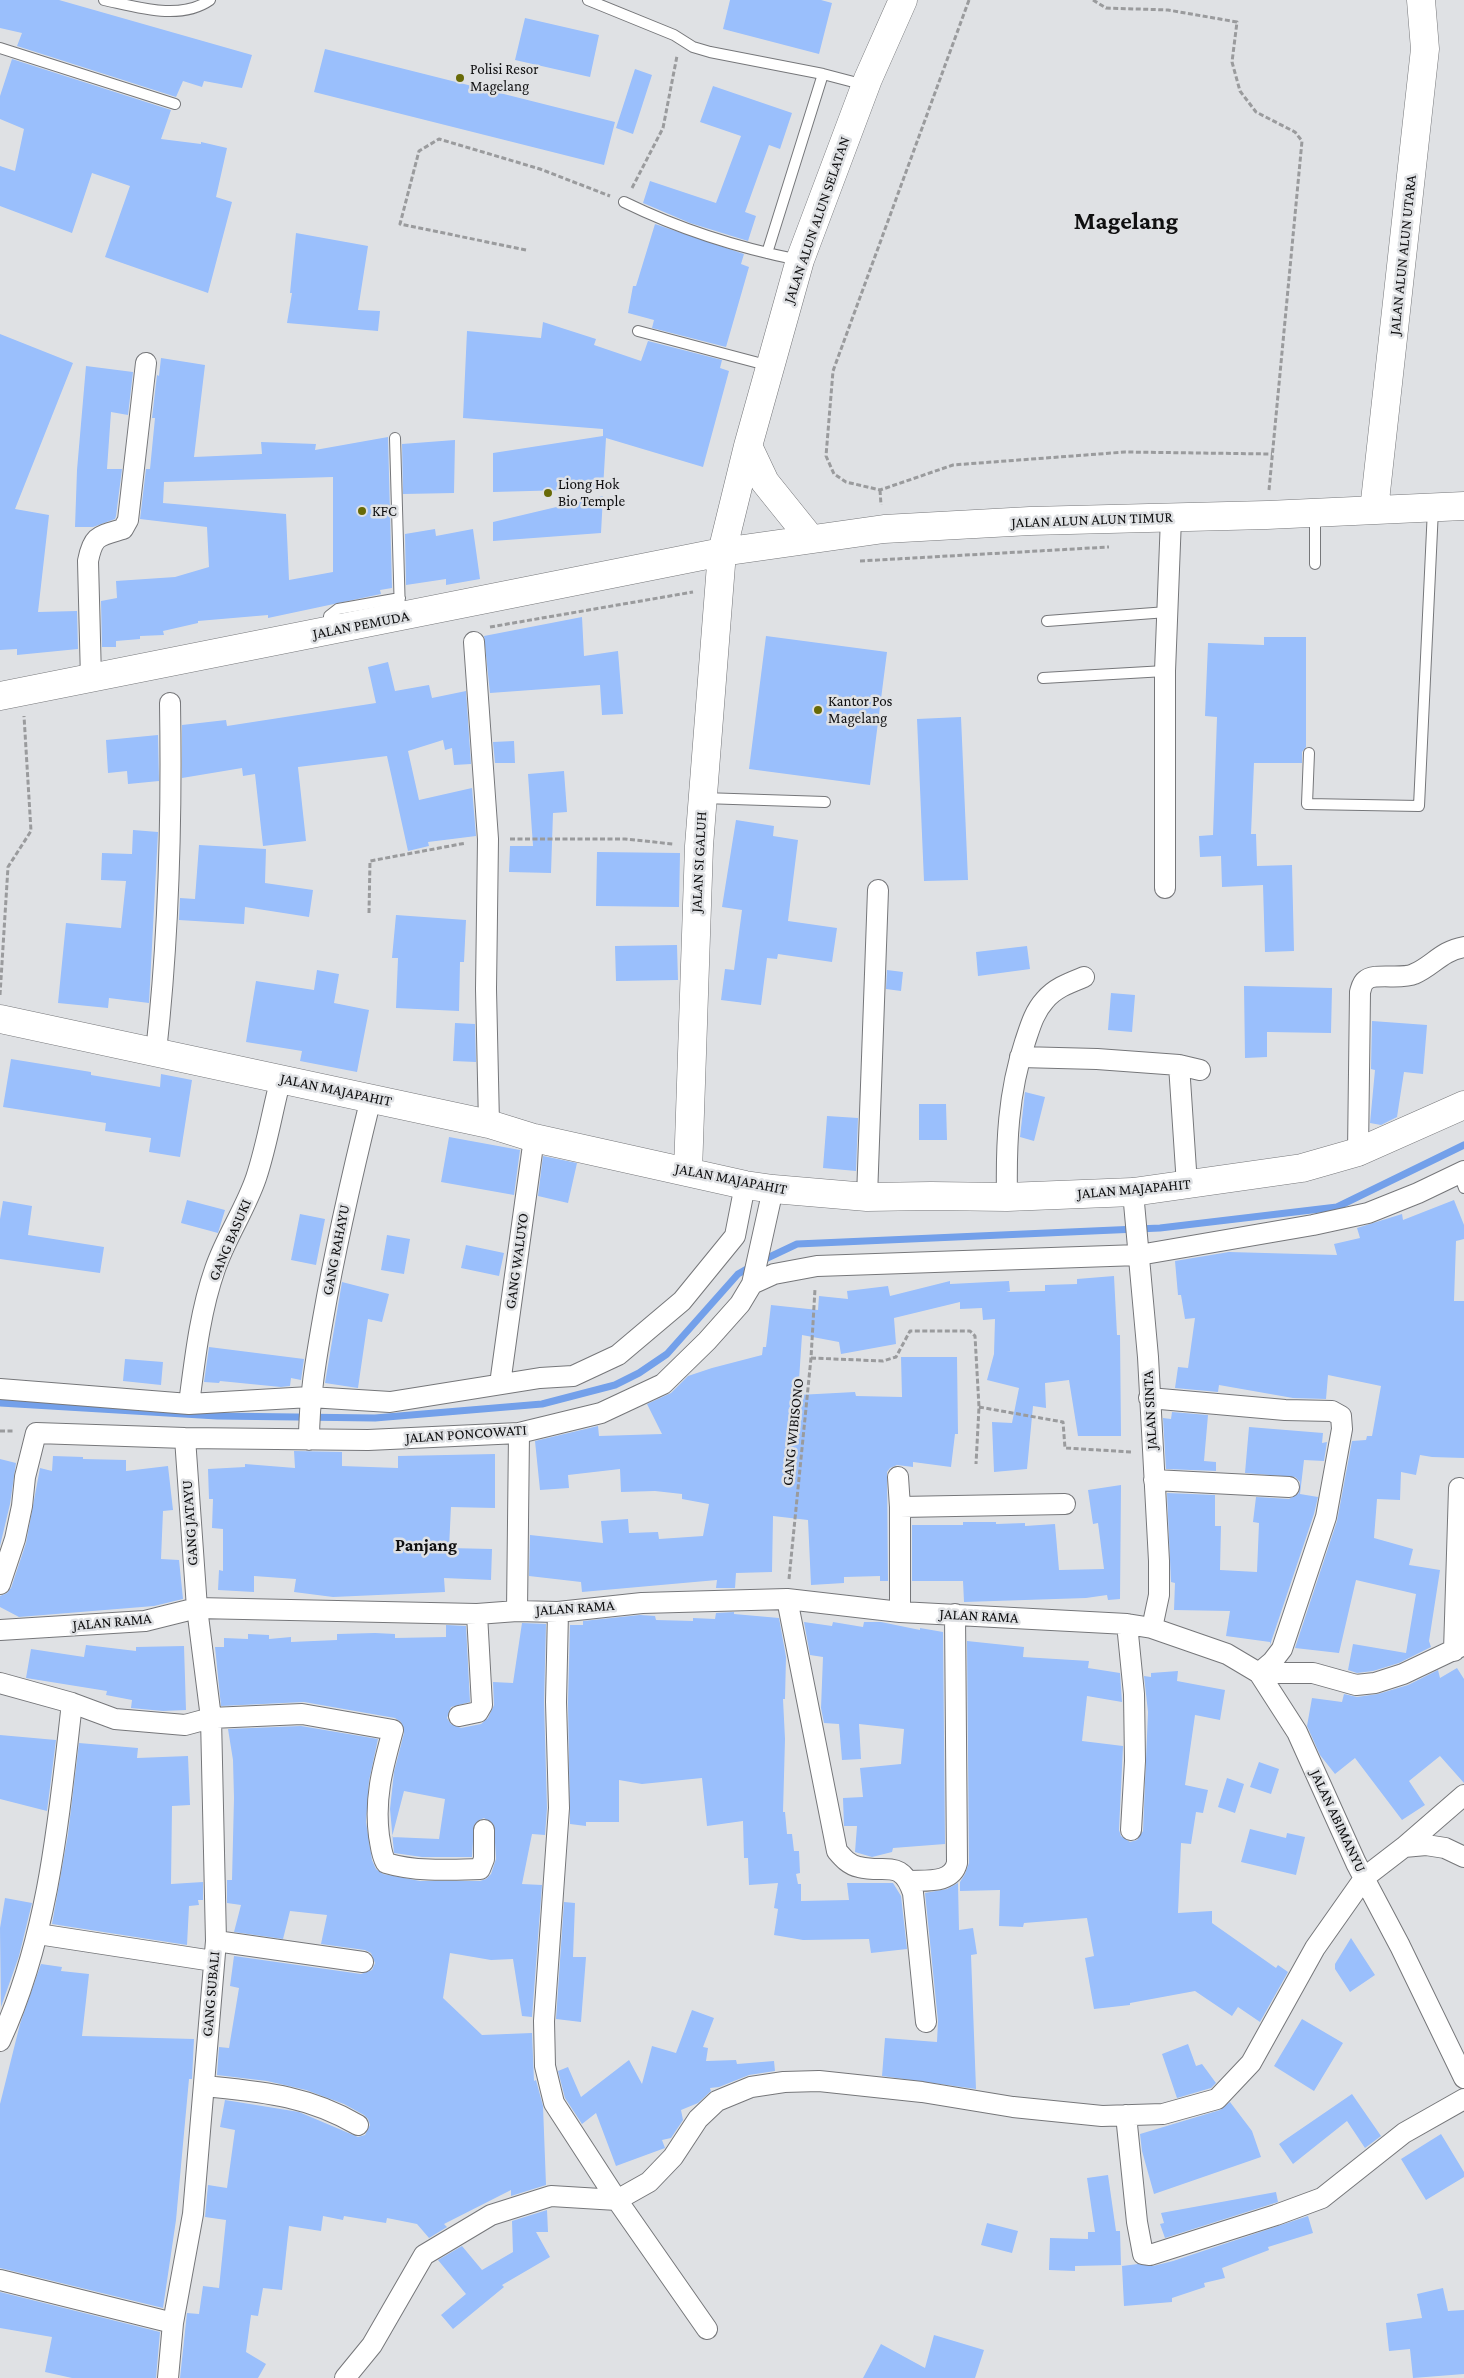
<!DOCTYPE html>
<html>
<head>
<meta charset="utf-8">
<style>
	body { margin:0 }
	canvas { display:block; background:#dfe1e4 }
</style>
</head>
<body>
<canvas width="1464" height="2378"></canvas>
<script>
const c = document.querySelector('canvas').getContext('2d');
c.lineJoin = 'round';
function stroke(path, color, width, dash) {
  c.strokeStyle = color;
  c.lineWidth = width;
  c.lineCap = dash ? 'butt' : 'round';
  c.setLineDash(dash || []);
  c.stroke(path);
}
function fill(path, color) {
  c.fillStyle = color;
  c.fill(path, 'evenodd');
}
function write(font, color, halo, rows, align = 'center') {
  c.font = font + ' "Crimson Pro",serif';
  c.lineWidth = 5;
  c.setLineDash([]);
  c.textBaseline = 'middle';
  c.strokeStyle = halo;
  c.fillStyle = color;
  for (const [text, x, y, turn = 0] of rows) {
    c.save();
    c.translate(x, y);
    c.rotate((+turn || 0) * Math.PI / 180);
    c.textAlign = isNaN(turn) ? turn : align;
    if (halo) c.strokeText(text, 0, 0);
    c.fillText(text, 0, 0);
    c.restore();
  }
}
stroke(new Path2D(`
	M761,1261L797,1244L1160,1228L1337,1207L1464,1145
	M0,1403L217,1416L375,1418L542,1404L615,1385L639,1373L667,1354L738,1274L752,1266`), '#73a0ea', 7);
fill(new Path2D(`
	M0,0H59L252,55L242,88L204,81L202,87L183,81L176,97L17,46L22,33L0,28Z
	M730,0H821L832,3L819,54L723,29Z
	M525,18L599,35L590,77L515,60Z
	M325,49L615,122L604,165L314,92Z
	M12,59L171,110L161,139L201,144V142L227,148L216,197L232,202L208,293L105,257L130,186L92,173L72,233L0,206V166L15,171L24,129L0,119V96Z
	M635,69L652,75L633,134L616,128Z
	M713,86L792,113L780,149L769,145L745,212L756,216L748,241L690,223L643,203L650,181L716,203L741,136L700,122Z
	M655,224L744,254L741,264L749,267L726,347L652,328L654,320L628,313L633,286H636Z
	M296,233L368,246L358,310L380,311L378,331L287,323L292,293H290Z
	M543,322L596,339L594,345L641,361L648,341L722,360L720,368L729,371L703,467L606,438L603,489L493,492V453L603,436V429L463,418L467,331L541,338Z
	M0,334L73,363L15,509L49,515L38,612L77,611L78,649L17,655V649L0,650Z
	M161,358L205,365L194,457L262,454L261,442L316,444L315,450L388,437L392,588L380,590L381,594L268,618V615L198,621V623L163,631L164,635L140,636V639L116,641V647H102L101,601L117,598L116,581L175,577L209,567L207,527L140,519L146,469H150L155,418H152L157,375L159,376ZM333,477V572L289,580L286,514L163,503L164,482Z
	M86,366L133,372L128,415L111,412L107,469H122L116,516L115,519L93,527H75L77,470Z
	M455,440L454,493L403,494L402,444Z
	M603,496L601,533L493,541V522Z
	M435,529L436,536L473,529L480,579L446,585V579L406,585L405,534Z
	M582,617L584,656L618,651L623,714L602,715L600,685L490,693L484,636Z
	M766,636L887,652L870,785L749,769Z
	M1264,637H1306V747L1302,752V763H1254L1251,834H1256L1257,866L1292,865L1294,951L1265,952L1263,885L1222,887L1221,856L1200,857L1199,836L1213,835L1217,717L1205,716L1208,643L1264,645Z
	M388,662L395,691L429,685L432,698L466,691L471,764L454,765L452,748L445,750L443,740L408,751L419,800L472,788L476,836L428,842L429,846L408,851L387,756L298,767L306,841L263,846L255,774L243,776L242,768L182,778V725L226,720L227,726L376,703L368,667Z
	M961,717L968,880L924,881L917,719Z
	M158,735L159,781L128,784L127,771L108,773L106,740Z
	M514,741L515,763H495L493,742Z
	M564,771L567,812L553,813L551,873L509,872L510,846H533L528,774Z
	M736,820L774,826L773,836L798,840L788,921L837,928L832,962L778,954L777,959L767,958L761,1005L721,1000L725,969L734,970L742,910L722,907Z
	M133,830L158,832L149,1003L109,998L108,1008L58,1003L66,923L121,928L126,881L101,880L102,853L132,854Z
	M199,845L266,849L265,883L313,890L309,917L245,907L244,924L179,920L180,898L195,899Z
	M597,852L680,853L679,907L596,906Z
	M396,915L466,920L464,962H460L459,1011L396,1008L398,958H392Z
	M677,945L678,980L616,981L615,946Z
	M1027,946L1030,969L978,976L976,952Z
	M317,970L339,974L334,1003L369,1010L357,1072L300,1061L302,1051L246,1042L256,981L314,990Z
	M887,970L903,972L901,991L886,989Z
	M1244,986L1332,988L1331,1033L1267,1032V1057L1245,1058Z
	M1111,993L1135,995L1132,1032L1108,1030Z
	M1372,1021L1427,1025L1423,1074L1404,1072L1397,1117L1381,1125L1370,1123L1375,1070L1371,1069Z
	M455,1023L475,1024L476,1062L453,1061Z
	M11,1059L91,1072V1075L160,1087L161,1074L192,1080L180,1157L149,1152L151,1138L105,1131L106,1123L3,1107Z
	M1025,1092L1045,1097L1034,1141L1020,1137Z
	M919,1104H946L947,1140H919Z
	M827,1116L858,1118L856,1171L823,1168Z
	M449,1137L520,1150L514,1195L441,1182Z
	M543,1156L577,1163L568,1203L538,1196Z
	M187,1200L225,1210L218,1233L181,1223Z
	M1454,1200L1464,1225V1239L1456,1241L1454,1301H1464V1458L1432,1457L1420,1455L1416,1475L1401,1472L1400,1500L1377,1499L1374,1538L1413,1549L1409,1565L1440,1570L1429,1641L1431,1647L1399,1663L1373,1671L1357,1673L1348,1670L1353,1644L1406,1653L1416,1594L1356,1580L1339,1653L1295,1648L1337,1521L1352,1441L1366,1440L1367,1436H1372L1381,1386L1328,1375L1326,1399L1293,1398L1219,1385L1218,1392L1175,1388L1178,1367L1188,1368L1195,1318L1185,1319L1181,1295H1178L1175,1261L1229,1252L1337,1255L1334,1244L1360,1238L1357,1228L1402,1214L1403,1220Z
	M3,1201L32,1206L28,1235L104,1247L100,1273L0,1259V1219Z
	M300,1214L325,1219L316,1265L291,1260Z
	M387,1235L410,1239L404,1274L381,1270Z
	M466,1245L504,1253L499,1276L461,1268Z
	M1114,1276L1117,1335H1120L1121,1436H1078L1069,1380L1045,1383L1046,1408L1033,1406L1027,1469L994,1472L992,1422L1012,1423L1019,1388L987,1380L994,1354L995,1319L983,1320L982,1308L960,1309V1302L894,1318L896,1344L841,1354L839,1342L802,1335L798,1395L855,1392L856,1396L902,1397L901,1357H957L958,1434H955L951,1467L913,1462V1467L897,1465L890,1468L887,1472L888,1581H880V1576L844,1577V1583L811,1585L808,1520L773,1516L772,1572L736,1573L735,1588H716L717,1580L582,1592L581,1582L529,1576L530,1535L603,1543L601,1521L628,1519L629,1533L658,1532L659,1539L703,1536L709,1504L682,1499V1494L655,1491L621,1492L620,1469L568,1475L569,1488L540,1490L535,1441L598,1426L599,1436L662,1434L647,1404L671,1393L688,1376L712,1368L762,1355L763,1347H766L771,1305L818,1310L819,1296L848,1299L847,1291L888,1286L890,1296L950,1281V1284L1009,1281L1010,1291L1006,1292L1045,1291V1285L1077,1284V1279Z
	M342,1282L389,1294L382,1322L368,1319L358,1388L325,1383Z
	M209,1347L304,1359L301,1380L291,1378L290,1386L281,1387L220,1381L219,1383L204,1382Z
	M125,1359L163,1362L161,1385L123,1381Z
	M1172,1412L1208,1415L1204,1461L1216,1462V1471L1166,1469L1163,1418L1171,1419Z
	M1249,1427L1323,1433L1322,1443L1327,1442L1324,1461L1304,1460L1300,1494L1318,1497L1314,1514L1270,1645V1642L1226,1636L1230,1611L1174,1610L1175,1583L1171,1582L1167,1493L1215,1495V1526H1221L1220,1570L1257,1572L1259,1523L1253,1522L1256,1497L1289,1499L1299,1493L1300,1482L1295,1477L1245,1473Z
	M294,1451L342,1452V1466L398,1468V1456L495,1454V1508L451,1507L449,1548L492,1549L491,1580L444,1578L445,1592L333,1597L294,1592L296,1579L254,1576V1592L218,1590L219,1570L223,1571V1529L212,1528L213,1499H209L208,1469L245,1467V1464L295,1468Z
	M53,1456L83,1457V1459L126,1460V1471L168,1466L173,1510L163,1511L161,1559L179,1560L183,1599L154,1606L19,1617L0,1607V1596L7,1593L11,1588L26,1543L40,1468L52,1471Z
	M0,1459L16,1463L10,1504L0,1546Z
	M1121,1485L1120,1599L1108,1600L1107,1595L1086,1598L964,1602L963,1581H912V1525H963V1522H996V1524L1025,1523V1526L1055,1524L1059,1570L1104,1569L1098,1523L1093,1524L1088,1490Z
	M734,1612V1614L779,1618L786,1657L785,1699H783L785,1739L783,1812H785L787,1834H792L794,1851H799L800,1873L796,1874L798,1884H801V1901L849,1900L847,1883H893L901,1896L907,1949L871,1953L869,1939L803,1940L774,1935L778,1909L774,1908L778,1883L749,1885L748,1858H744L743,1821L707,1826L702,1778L642,1784L619,1780V1822H586V1826L570,1824L568,1702L570,1625H583V1621L640,1615L655,1616L656,1620L693,1621V1618L715,1619L716,1613Z
	M804,1622L832,1626L833,1622L863,1627L864,1622H881L920,1630V1628L943,1632L945,1844L893,1848L892,1852L872,1857L855,1852L857,1826H844L843,1798L863,1797L860,1768L901,1764L904,1729L859,1724L861,1759L842,1760L839,1724L824,1723L821,1708L823,1657L810,1655Z
	M522,1623L546,1624L544,1702L547,1808L545,1835L532,1834L522,1884L542,1885L532,2017L522,2016L513,1959L491,1960L450,1953L443,1998L482,2035L532,2033L534,2081L536,2080L543,2106L546,2185L511,2196V2190L444,2224L447,2227L429,2238L417,2224L387,2218L386,2223L344,2216L343,2220L323,2216L321,2231L289,2226L282,2290L263,2288L258,2316L251,2315L246,2352L266,2364L258,2378H180L187,2313L199,2314L203,2286L219,2288L226,2220L205,2217L208,2185L227,2188L235,2130L220,2127L225,2100L299,2112L358,2137L365,2135L370,2125L368,2119L364,2115L344,2104L306,2090L267,2081L217,2075L219,2047L229,2048L239,1988L230,1986L234,1956L361,1974L372,1970L375,1963L371,1953L365,1950L321,1944L327,1915L290,1911L283,1939L234,1932L241,1905L227,1903V1880H232L234,1798L233,1760L228,1729L301,1726L378,1739L369,1781L366,1822L372,1860L376,1869L383,1874L420,1881H480L486,1879L491,1874L496,1859L494,1825L484,1818L479,1820L474,1825L472,1857H422L394,1853L390,1809L394,1772L404,1733L401,1722L395,1718L304,1702L221,1706L215,1647H224V1638L248,1639V1634L269,1635V1639L291,1637V1642L337,1640V1634L375,1633L395,1634V1638L446,1637V1625L466,1626L470,1702L451,1707L447,1718L451,1724L461,1728L481,1724L488,1718L494,1705L493,1682L513,1683ZM404,1791L445,1799L439,1839L392,1837Z
	M967,1641L1024,1647L1023,1657L1089,1661L1088,1668L1120,1673L1122,1702L1087,1696L1082,1741L1123,1746L1119,1830L1121,1836L1130,1842L1137,1840L1143,1831L1148,1712L1144,1676L1151,1677V1673L1178,1671L1177,1681L1225,1690L1220,1720L1195,1715L1185,1785L1208,1790L1203,1813L1196,1812L1191,1844L1181,1843L1178,1913L1212,1911V1923L1276,1968L1278,1965L1288,1972L1260,2022L1238,2007L1232,2016L1195,1991L1130,2003V2005L1094,2009L1085,1958L1094,1956L1087,1918L1024,1923L1023,1927L999,1926L1000,1890L960,1891V1882L965,1874L969,1863Z
	M86,1645L136,1651V1647L184,1646L186,1710L163,1711L131,1708L132,1700L106,1695L107,1691L26,1678L31,1649L84,1657Z
	M1457,1668L1464,1679V1783L1440,1756L1409,1781L1425,1805L1402,1820L1355,1758L1335,1774L1320,1755L1307,1726L1312,1698L1342,1702L1344,1694L1357,1697L1378,1694L1408,1685L1438,1670L1440,1678Z
	M0,1735L56,1740L47,1811L0,1799Z
	M79,1743L138,1748L137,1758L188,1756L190,1805L172,1806L171,1884L203,1882V1900H198L199,1905L189,1906L187,1945L52,1924L68,1834Z
	M1259,1762L1279,1769L1271,1794L1250,1787Z
	M1227,1778L1244,1784L1235,1813L1218,1807Z
	M1250,1829L1286,1838L1287,1833L1305,1837L1296,1875L1241,1862Z
	M958,1883L959,1930L973,1928L977,1954L971,1955L976,2089L882,2076L885,2038L937,2042L938,2021L925,1893L947,1889Z
	M5,1898L32,1903L19,1956L1,2007L0,1928Z
	M564,1902L575,1903L573,1957H586L581,2022L556,2019Z
	M1351,1938L1375,1975L1350,1992L1335,1969V1964Z
	M41,1964L62,1967L61,1971L89,1974L82,2036L194,2039L192,2079H189L176,2220L163,2308L0,2268V2104L20,2024Z
	M692,2010L714,2018L703,2047L708,2048L706,2061L736,2060L737,2064L774,2061L775,2071L749,2075L719,2087L710,2088L711,2091L698,2103L681,2110L683,2120L671,2138L662,2140L665,2148L616,2166L596,2113L582,2124L565,2098L558,2071L568,2067L581,2097L629,2060L642,2084L652,2046L676,2053Z
	M1302,2019L1343,2043L1314,2091L1274,2066Z
	M1188,2044L1196,2066L1202,2064L1216,2083L1211,2088L1177,2098L1162,2054Z
	M1352,2094L1381,2136L1365,2148L1347,2121L1293,2164L1279,2144Z
	M1230,2102L1252,2131L1261,2157L1154,2194L1142,2151L1140,2134L1220,2110Z
	M1441,2134L1464,2172V2177L1426,2200L1401,2159Z
	M1108,2175L1116,2231H1120L1121,2265L1075,2266V2271L1049,2270L1050,2238L1088,2239V2232H1095L1087,2178Z
	M1276,2192L1278,2202L1165,2238L1160,2224L1164,2223L1161,2213Z
	M547,2210L548,2232H536L550,2257L502,2285L504,2287L453,2329L441,2315L466,2294L438,2260L462,2246L482,2270L513,2252L512,2221Z
	M1308,2216L1313,2233L1268,2247L1269,2250L1222,2268L1225,2278L1204,2283L1205,2287L1172,2298V2302L1124,2306L1122,2266L1138,2264L1153,2266L1173,2261Z
	M987,2223L1018,2231L1012,2253L981,2245Z
	M1443,2288L1448,2311L1464,2310V2374L1413,2378L1410,2349L1389,2351L1386,2323L1422,2318L1417,2294Z
	M0,2292L160,2332L156,2378H72L45,2372L52,2337L0,2328Z
	M934,2335L984,2350L975,2378H863L881,2344L925,2368Z`), '#9abffc');
const lane = new Path2D(`
	M104,0C137,7 180,21 210,0
	M588,0L674,35L693,47L710,52L823,74L865,85
	M0,48L175,104
	M624,202C679,229 739,248 799,260
	M767,253L823,74
	M638,331L770,366
	M395,438L400,614
	M1315,515V564
	M1047,621L1167,612
	M330,628L329,616L338,609L400,598
	M1043,678L1165,671
	M1309,753L1307,804L1419,806L1433,509
	M703,798L825,802
	M1459,1174L1464,1188`);
const street = new Path2D(`
	M474,642L488,839L486,989L489,1124
	M91,679L88,561C93,535 99,536 123,529L128,520L146,363
	M1165,888V671L1171,518
	M156,1052C169,936 172,820 170,703
	M1020,1057L1097,1059L1179,1065
	M1358,1152L1360,992C1361,989 1362,983 1365,981C1373,972 1401,980 1414,974C1433,966 1441,951 1464,947
	M1187,1185L1179,1065L1200,1070
	M1133,1192L1148,1357L1159,1561V1595L1152,1628
	M867,1197L878,890
	M1007,1197C1006,1144 1008,1093 1025,1042C1030,1027 1034,1012 1045,1000C1055,988 1069,983 1084,977
	M752,1284L774,1274L817,1266L1139,1255L1313,1225L1368,1213L1418,1193L1464,1171
	M500,1384L534,1138
	M0,1389L189,1404L310,1397L390,1402L540,1378L573,1376L618,1355L682,1301L735,1236L745,1185
	M1149,1398L1285,1410L1332,1411L1341,1416L1342,1429L1326,1517L1282,1649L1272,1662L1259,1673
	M189,1404C195,1358 200,1312 215,1269C226,1237 245,1210 256,1178C267,1145 272,1112 281,1078
	M309,1440C309,1399 316,1359 323,1319C336,1244 353,1171 371,1098
	M898,1477L900,1507V1612
	M1154,1480L1289,1487
	M900,1507L1065,1504
	M0,1584L15,1539L22,1506L25,1477L36,1433L185,1438L368,1440L519,1433L601,1413L663,1384L707,1341L740,1304L752,1284L773,1189
	M787,1599L837,1851C843,1858 849,1865 859,1867C886,1874 901,1858 913,1893L926,2022
	M517,1611L519,1433
	M558,1612L556,1702L559,1808L544,2021L545,2066L554,2103L617,2200L707,2329
	M1127,1624L1134,1694L1135,1761L1131,1830
	M0,1630L145,1621L197,1608L477,1614L517,1611L558,1612L642,1603L787,1599L900,1612L1127,1624L1152,1628L1227,1654L1259,1673L1297,1732L1356,1863L1400,1946L1464,2078
	M1454,1651L1459,1488
	M1259,1673H1313L1356,1685L1375,1683L1403,1674L1464,1645
	M0,1683L72,1703L115,1719L185,1725L211,1718L302,1714L393,1730C383,1767 374,1797 379,1836C381,1846 381,1854 386,1863C416,1872 449,1870 480,1869L484,1859V1830
	M459,1716L478,1712L482,1705L477,1614
	M1404,1847L1464,1795
	M909,1881C926,1880 952,1884 957,1863L955,1614
	M38,1934L213,1961
	M216,1941L363,1962
	M0,2041C49,1936 59,1816 72,1703
	M204,2086C262,2092 307,2095 358,2125
	M1126,2115L1137,2222L1143,2254L1150,2255L1276,2215L1322,2198L1404,2133L1464,2099
	M0,2280L173,2323
	M168,2378L173,2323L193,2214L216,1941L211,1718L197,1608L185,1438
	M345,2378L372,2345L424,2255L491,2215L551,2196L617,2200L649,2182L673,2157L698,2119L717,2101L751,2087L784,2082L819,2081L922,2092L1013,2107L1102,2116L1163,2114L1217,2099L1251,2063L1315,1948L1365,1877L1404,1847L1426,1845L1445,1848L1464,1857`);
const secondary = new Path2D(`
	M748,446L765,482L810,538
	M1374,510L1425,49L1421,0
	M0,696L722,552L884,529L1030,521L1267,515L1464,506
	M0,1019L489,1124L534,1138L745,1185L773,1189L867,1197L931,1196L1007,1197L1133,1192L1302,1168L1358,1152L1464,1105
	M688,1172L699,846L722,552L748,446L800,260L868,79L903,0`);
stroke(lane, '#76777a', 12);
stroke(street, '#76777a', 22);
stroke(secondary, '#76777a', 29);
stroke(new Path2D(`
	M969,0L833,371L826,456L834,474L846,482L880,490L953,465L1125,452L1272,454
	M1093,0L1106,8L1168,10L1237,22L1232,62L1240,91L1256,112L1295,132L1302,141L1269,490
	M632,188L663,128L677,56
	M526,250L400,224L419,151L439,139L540,169L610,196
	M880,490L881,505
	M860,561L1109,547
	M490,627L693,592
	M510,839H625L673,844
	M369,913L370,861L466,843
	M0,995L8,867L31,831L24,716
	M811,1358L883,1361L896,1357L910,1331H970L975,1336L979,1407L976,1464
	M979,1407L1063,1422L1065,1448L1132,1452
	M0,1431H13
	M789,1579L811,1358L815,1289`), '#9a9b9d', 3, [5, 2.5]);
stroke(lane, '#fff', 10);
stroke(street, '#fff', 20);
stroke(secondary, '#fff', 28);
for (const [x, y, r, color] of [
	[460,78,5,"#686a07"],
	[548,493,5,"#686a07"],
	[362,511,5,"#686a07"],
	[818,710,5,"#686a07"]
]) {
  const dot = new Path2D();
  dot.arc(x, y, r, 0, 2 * Math.PI);
  c.fillStyle = color;
  c.fill(dot);
  stroke(dot, '#dfe1e4', 2);
}
write('15px', '#0f0f10', '#dfe1e4', [
	["Polisi Resor",470,69],
	["Magelang",470,86],
	["Liong Hok",558,484],
	["Bio Temple",558,501],
	["KFC",372,511],
	["Kantor Pos",828,701],
	["Magelang",828,718]
], 'left');
write('15px', '#0f0f10', '#dfe1e4', [
	["JALAN ALUN ALUN SELATAN",817,220,-71],
	["JALAN ALUN ALUN UTARA",1403,255,-84],
	["JALAN ALUN ALUN TIMUR",1092,520,-2],
	["JALAN PEMUDA",361,625,-11],
	["JALAN SI GALUH",699,862,-87],
	["JALAN MAJAPAHIT",336,1090,12],
	["JALAN MAJAPAHIT",731,1179,11],
	["JALAN MAJAPAHIT",1134,1189,-5],
	["GANG BASUKI",230,1240,-67],
	["GANG RAHAYU",336,1250,-79],
	["GANG WALUYO",517,1261,-82],
	["JALAN SINTA",1150,1410,-93],
	["GANG WIBISONO",793,1432,-84],
	["JALAN PONCOWATI",466,1434,-4],
	["GANG JATAYU",190,1523,-94],
	["JALAN RAMA",575,1608,-4],
	["JALAN RAMA",979,1616,3],
	["JALAN RAMA",112,1622,-5],
	["JALAN ABIMANYU",1338,1821,65],
	["GANG SUBALI",211,1994,-85]
]);
write('bold 18px', '#0f0f10', '#dfe1e4', [
	["Panjang",426,1545]
]);
write('bold 25px', '#0f0f10', '#dfe1e4', [
	["Magelang",1126,221]
]);
</script>
</body>
</html>
